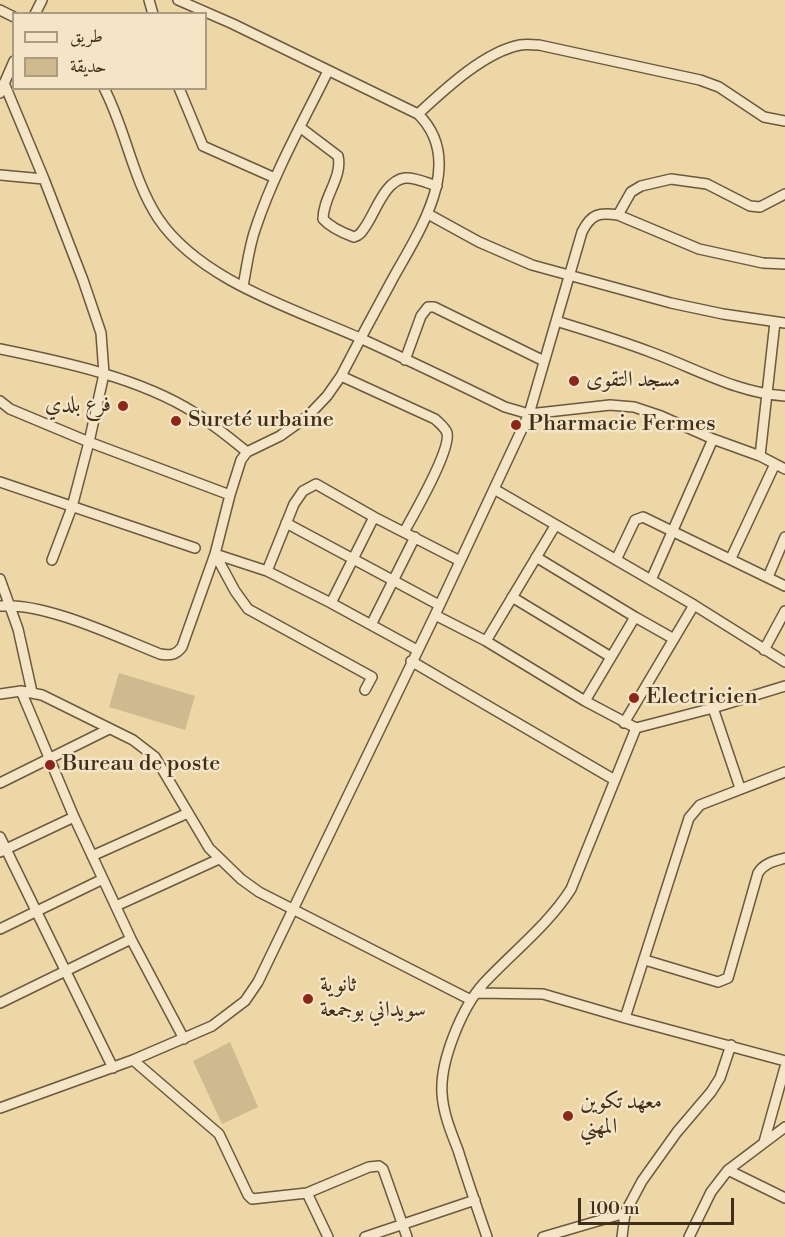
<!DOCTYPE html>
<html>
<head>
<meta charset="utf-8">
<style>
	body { margin:0 }
	#map { position:relative; width:785px; height:1237px; overflow:hidden; background:#edd7a7; font-family:"Libre Bodoni",Amiri,serif }
	canvas { display:block }
	.legend { position:absolute; left:12px; top:12px; width:195px; height:78px; box-sizing:border-box; background:#f3e5c6; border:2px solid #ab9c81; margin:0; padding:8px 10px; list-style:none; font-size:18px; color:#3f2f1a }
	.legend li { display:flex; align-items:center; gap:12px; height:30px }
	.legend b { width:30px; border:2px solid #ab9c81 }
	.scale { position:absolute; left:578px; top:1198px; width:156px; height:27px; box-sizing:border-box; border:3px solid #3f2f1a; border-top:0; padding-left:8px; font-size:18px; line-height:21px; white-space:nowrap; color:#3f2f1a; -webkit-text-stroke:4px #f3e5c6; paint-order:stroke }
</style>
</head>
<body>
<div id="map">
<canvas width="785" height="1237"></canvas>
<ul class="legend">
<li><b style="height:8px;background:#f3e5c6"></b>طريق</li>
<li><b style="height:16px;background:#cfba8f"></b>حديقة</li>
</ul>
<div class="scale">100 m</div>
</div>
<script>
const c = document.querySelector('canvas').getContext('2d');
c.lineJoin = 'round';
function fill(path, color) {
  c.fillStyle = color;
  c.fill(path, 'evenodd');
}
function stroke(path, color, width, dash) {
  c.strokeStyle = color;
  c.lineWidth = width;
  c.lineCap = dash ? 'butt' : 'round';
  c.setLineDash(dash || []);
  c.stroke(path);
}
function write(font, color, halo, rows, align = 'center') {
  c.font = font + ' "Libre Bodoni",Amiri,serif';
  c.lineWidth = 5;
  c.setLineDash([]);
  c.textBaseline = 'middle';
  c.strokeStyle = halo;
  c.fillStyle = color;
  for (const [text, x, y, turn = 0] of rows) {
    c.save();
    c.translate(x, y);
    c.rotate((+turn || 0) * Math.PI / 180);
    c.textAlign = isNaN(turn) ? turn : align;
    if (halo) c.strokeText(text, 0, 0);
    c.fillText(text, 0, 0);
    c.restore();
  }
}
fill(new Path2D(`
	M119,673L195,696L185,730L109,707Z
	M230,1042L258,1107L222,1124L193,1061Z`), '#cfba8f');
const street = new Path2D(`
	M149,0L153,14
	M0,10L14,17
	M35,14L42,0
	M4,83L44,179L83,280L101,333L104,374L89,442L72,507L52,560
	M104,88C126,130 132,178 158,218C200,281 295,309 362,339C410,361 458,384 505,407L529,414L610,405L634,407L661,416L713,439L760,456L785,469
	M179,88L203,146L275,178
	M0,93L14,61
	M418,114C444,90 484,52 520,45C526,44 533,45 539,45L700,80L719,87L764,117L785,121
	M301,128L338,156C343,177 323,197 323,219C331,228 343,233 354,237C361,235 363,230 367,224C376,210 386,180 405,178C415,177 427,183 437,186
	M0,175L44,179
	M428,214L479,242L532,265L671,303L723,314L785,323
	M618,215L631,192L641,186L671,179L707,184L750,206L760,207L785,194
	M243,286C247,266 249,246 256,227C274,173 303,122 328,71
	M556,321C589,331 622,341 653,353C697,369 737,393 785,396
	M0,349C64,362 140,378 195,413C214,425 230,438 247,452
	M405,360L421,316L428,307H434L544,361
	M341,376L435,419C439,423 445,427 447,433C451,450 414,514 404,532
	M0,401L10,409L89,442L230,495
	M760,456L775,322
	M0,482L195,548
	M494,489L694,605L785,662
	M286,523L439,605
	M536,557L635,617L674,639
	M731,558L775,464
	M616,560L635,520L643,517L785,586
	M267,571L294,504L303,491L316,484L374,517L460,561
	M768,577L785,537
	M0,579L18,629L32,692
	M651,580L713,439
	M512,597L611,657
	M331,603L374,517
	M0,606C45,602 117,637 160,654C170,656 176,655 182,647L215,554L230,495L241,460L247,452L280,436L308,416L327,396L341,376C357,345 374,313 391,282C417,234 468,163 418,114L233,24L178,0
	M435,615L486,641L585,701L636,728L713,708L785,686
	M371,625L415,537
	M486,641L555,526
	M764,650L785,611
	M411,661L613,779
	M365,690L372,677L248,609L235,591L215,554L267,571L331,603L417,650
	M21,691L74,817L131,939L184,1039
	M0,694L21,691L42,695L133,740L155,757L209,848L241,879L259,892L471,1000
	M585,701L635,617
	M713,708L740,788
	M624,723L694,605
	M0,783L109,729
	M0,837L113,1068
	M0,852L74,817
	M92,856L188,813
	M116,906L219,859
	M0,929L103,879
	M645,960L718,982L728,978L758,873C764,863 775,861 785,858
	M476,993L543,994L625,1018L785,1061
	M0,1003L131,939
	M625,1018L689,818L700,805L785,772
	M133,1060L219,1134L248,1195L252,1199L307,1193L369,1167L379,1166L383,1169L407,1237
	M0,1108L133,1060L212,1026L245,1001L258,982L435,615L529,414L582,232C591,214 599,212 618,215L699,249L763,263L785,264
	M764,1142L785,1067
	M728,1170L785,1198
	M307,1193L328,1237
	M365,1237L475,1200
	M487,1237C477,1208 467,1179 458,1150C451,1132 443,1113 442,1093C440,1061 462,1007 484,983C512,953 549,924 571,889L636,728
	M543,1237L625,1213L642,1181L677,1132L711,1092L720,1078L731,1045
	M622,1237L625,1213
	M689,1237L711,1192L728,1170L785,1127`);
stroke(street, '#6a593d', 12);
stroke(street, '#f3e5c6', 9);
for (const [x, y, r, color] of [
	[574,381,6,"#8f2418"],
	[123,406,6,"#8f2418"],
	[176,421,6,"#8f2418"],
	[516,425,6,"#8f2418"],
	[634,698,6,"#8f2418"],
	[50,765,6,"#8f2418"],
	[308,999,6,"#8f2418"],
	[568,1116,6,"#8f2418"]
]) {
  const dot = new Path2D();
  dot.arc(x, y, r, 0, 2 * Math.PI);
  c.fillStyle = color;
  c.fill(dot);
  stroke(dot, '#f3e5c6', 2);
}
write('22px', '#3f2f1a', '#f3e5c6', [
	["مسجد التقوى",586,381],
	["فرع بلدي",111,406,"right"],
	["Sureté urbaine",188,421],
	["Pharmacie Fermes",528,425],
	["Electricien",646,698],
	["Bureau de poste",62,765],
	["ثانوية",320,986],
	["سويداني بوجمعة",320,1011],
	["معهد تكوين",580,1103],
	["المهني",580,1128]
], 'left');
</script>
</body>
</html>
